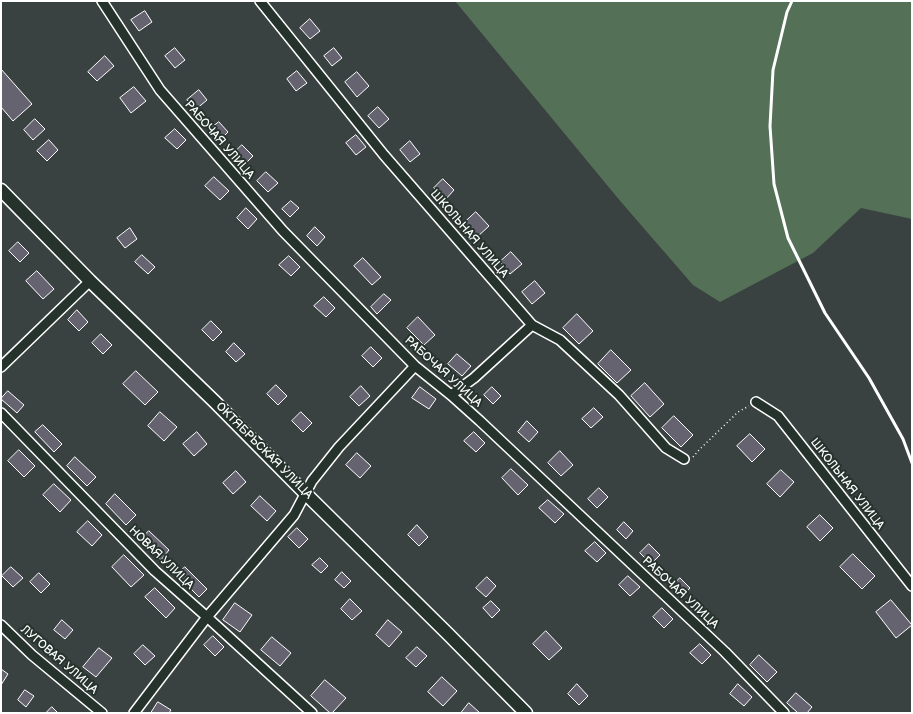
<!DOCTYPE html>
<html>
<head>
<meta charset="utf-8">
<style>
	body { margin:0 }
	#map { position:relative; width:913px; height:714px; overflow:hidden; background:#394141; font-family:"Balsamiq Sans",sans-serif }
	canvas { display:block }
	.frame { position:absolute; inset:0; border:2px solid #fff; pointer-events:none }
</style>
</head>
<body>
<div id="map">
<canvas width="913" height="714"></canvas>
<div class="frame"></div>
</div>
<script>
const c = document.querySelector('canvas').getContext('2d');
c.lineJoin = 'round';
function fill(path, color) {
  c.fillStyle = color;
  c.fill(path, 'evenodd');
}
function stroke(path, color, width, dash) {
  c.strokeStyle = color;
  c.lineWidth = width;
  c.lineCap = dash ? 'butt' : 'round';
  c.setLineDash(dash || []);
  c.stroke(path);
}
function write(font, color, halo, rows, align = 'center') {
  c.font = font + ' "Balsamiq Sans",sans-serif';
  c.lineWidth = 4;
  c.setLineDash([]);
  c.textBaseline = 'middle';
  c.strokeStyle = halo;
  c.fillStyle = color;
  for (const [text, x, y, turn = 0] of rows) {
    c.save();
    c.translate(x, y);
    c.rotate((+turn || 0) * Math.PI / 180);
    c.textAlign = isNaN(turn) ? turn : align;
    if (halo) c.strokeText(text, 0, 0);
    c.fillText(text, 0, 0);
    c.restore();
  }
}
fill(new Path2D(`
	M455,1H912V219L861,208L813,253L720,302L693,285L621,202Z`), '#547056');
const building = new Path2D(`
	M145,11L152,22L139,31L131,20Z
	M310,19L320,31L310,39L300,28Z
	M175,48L185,60L175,68L165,56Z
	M334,48L342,58L332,66L324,56Z
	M105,56L114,66L97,81L88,72Z
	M1,69L32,104L13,121L1,107Z
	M297,71L307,83L296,91L287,79Z
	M357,72L369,86L357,97L345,82Z
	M134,87L146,101L131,113L120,98Z
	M199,90L207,100L195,110L187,100Z
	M378,107L389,119L379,128L368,116Z
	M35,119L45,129L33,140L24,130Z
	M219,122L228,132L220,140L210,129Z
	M175,129L186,140L177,149L165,138Z
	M356,135L366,147L356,155L346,143Z
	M49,140L58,150L47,161L37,151Z
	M410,141L420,154L410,162L400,150Z
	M242,145L253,156L244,165L233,154Z
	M266,172L278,183L268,192L257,181Z
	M214,177L229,191L220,200L205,186Z
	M443,179L454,190L445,200L434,188Z
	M291,201L299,208L290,217L282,209Z
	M246,208L257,219L248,229L237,218Z
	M476,212L489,226L476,238L463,224Z
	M315,227L325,237L317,246L307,236Z
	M130,228L137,239L125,248L117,238Z
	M18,242L29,253L20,262L9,251Z
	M511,252L522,264L510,274L500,262Z
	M142,255L155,267L148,274L135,262Z
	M289,256L300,267L291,276L279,265Z
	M363,258L381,277L372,285L354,266Z
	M37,271L54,289L43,299L26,281Z
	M535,281L545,293L532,304L522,292Z
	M384,294L391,300L377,314L371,307Z
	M324,297L335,308L326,317L314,306Z
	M77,310L88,322L79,331L68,320Z
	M577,314L593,331L579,344L563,328Z
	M418,317L435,335L424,345L407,328Z
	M211,321L222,332L213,341L202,330Z
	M101,334L112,345L103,354L92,343Z
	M234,343L245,354L236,362L226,352Z
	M371,347L382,358L373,367L362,356Z
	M611,350L631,370L617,383L598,364Z
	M457,354L471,366L462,376L448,364Z
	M136,371L158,392L145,405L123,384Z
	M645,383L664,404L650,417L631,396Z
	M276,385L287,396L278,405L267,394Z
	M361,386L370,396L359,406L350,397Z
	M420,387L436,399L429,409L412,398Z
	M492,387L501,396L493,404L484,395Z
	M8,391L24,405L17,413L1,399Z
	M594,408L603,417L591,428L582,419Z
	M160,412L177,427L164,441L148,426Z
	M301,412L312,423L303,432L292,421Z
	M674,416L693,435L681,447L662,428Z
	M527,421L538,432L529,442L518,432Z
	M43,425L62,444L54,452L35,432Z
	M197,432L207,444L194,456L183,444Z
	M474,432L485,443L476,452L464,441Z
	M750,434L765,449L752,462L737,446Z
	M19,450L35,466L24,477L8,461Z
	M560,451L573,465L561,476L548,463Z
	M357,453L371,466L360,478L346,465Z
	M75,457L96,477L87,486L67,466Z
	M511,469L528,485L518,495L502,478Z
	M781,470L794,482L780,497L767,484Z
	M236,471L246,482L233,494L223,483Z
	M54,484L71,500L60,512L43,495Z
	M599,488L608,497L597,508L588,499Z
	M115,494L136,515L126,525L106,504Z
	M260,496L276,511L267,521L251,506Z
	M548,500L564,514L555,523L539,508Z
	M820,515L833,528L820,541L807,527Z
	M88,521L102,535L92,546L77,532Z
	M624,522L633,531L626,539L617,530Z
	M417,525L428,537L419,546L408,535Z
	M297,528L308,539L299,548L288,537Z
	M149,531L169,550L161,560L140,540Z
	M595,542L606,553L597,562L585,551Z
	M649,544L660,555L651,564L640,553Z
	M853,554L875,576L862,589L840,567Z
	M124,555L144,575L131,587L112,567Z
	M320,558L328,566L321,573L312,565Z
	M11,567L23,578L13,587L2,576Z
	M185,567L207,589L199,597L177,575Z
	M342,572L351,581L344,588L335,580Z
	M39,573L50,584L41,593L30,582Z
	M628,576L640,587L630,596L619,585Z
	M487,577L496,586L486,597L476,588Z
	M680,578L690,588L682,597L672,587Z
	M155,588L175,608L166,618L145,597Z
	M350,599L362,611L352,620L341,609Z
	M891,600L912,625L896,638L876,612Z
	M491,601L500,610L492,618L483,608Z
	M235,603L252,615L240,632L223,620Z
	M662,608L673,619L664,628L653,617Z
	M62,620L73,630L65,639L54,630Z
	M388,620L402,632L389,647L376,635Z
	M546,631L562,648L549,660L533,644Z
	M213,636L224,647L215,656L204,645Z
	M272,637L291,653L280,666L261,650Z
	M700,644L711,655L702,664L690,653Z
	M143,645L155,656L145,665L134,654Z
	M417,647L427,656L416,667L406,658Z
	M99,648L112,658L96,677L83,667Z
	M759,655L777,672L767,682L750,665Z
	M1,669L8,674L1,685Z
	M442,677L457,691L443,706L428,692Z
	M325,680L346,698L332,713H330L311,696Z
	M577,684L588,696L579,705L568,694Z
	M738,684L752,697L744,706L730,694Z
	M25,690L34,696L26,707L18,700Z
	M796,693L812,707L807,713H798L787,703Z
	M158,702L171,710L169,713H151Z
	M469,703L480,713H461Z
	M52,707L58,713H46Z`);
fill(building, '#65636f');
stroke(building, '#fff', 1);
const minor = new Path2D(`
	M102,1L160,90L283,231L415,366L451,395L480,421L725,652L784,713
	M260,1L384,155L532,325L560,340L619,395L666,448L684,459
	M1,367L90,281
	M451,395L474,378L532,325
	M756,402L778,416L912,586
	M1,413L155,571L207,617L312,713
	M1,625L32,655L102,713
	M134,713L207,617L294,515L312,481L339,447L415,366`);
const tertiary = new Path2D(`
	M1,190L90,281L215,402L305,493L448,634L526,713`);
stroke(minor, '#fff', 12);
stroke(tertiary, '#fff', 15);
stroke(new Path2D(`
	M693,457L699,450L738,412L749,406`), '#fff', 1.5, [1, 3]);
stroke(minor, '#26332d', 9);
stroke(tertiary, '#26332d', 12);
stroke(new Path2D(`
	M792,1L787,12L773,70L770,126L774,184L788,238L825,313L869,378L903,439L912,463`), '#fff', 3);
write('12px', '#fff', '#26332d', [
	["РАБОЧАЯ УЛИЦА",219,140,49],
	["ШКОЛЬНАЯ УЛИЦА",469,234,49],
	["РАБОЧАЯ УЛИЦА",443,372,42],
	["ОКТЯБРЬСКАЯ УЛИЦА",264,451,45],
	["ШКОЛЬНАЯ УЛИЦА",847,484,52],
	["НОВАЯ УЛИЦА",161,558,44],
	["РАБОЧАЯ УЛИЦА",680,593,43],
	["ЛУГОВАЯ УЛИЦА",59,660,41]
]);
</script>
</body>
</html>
